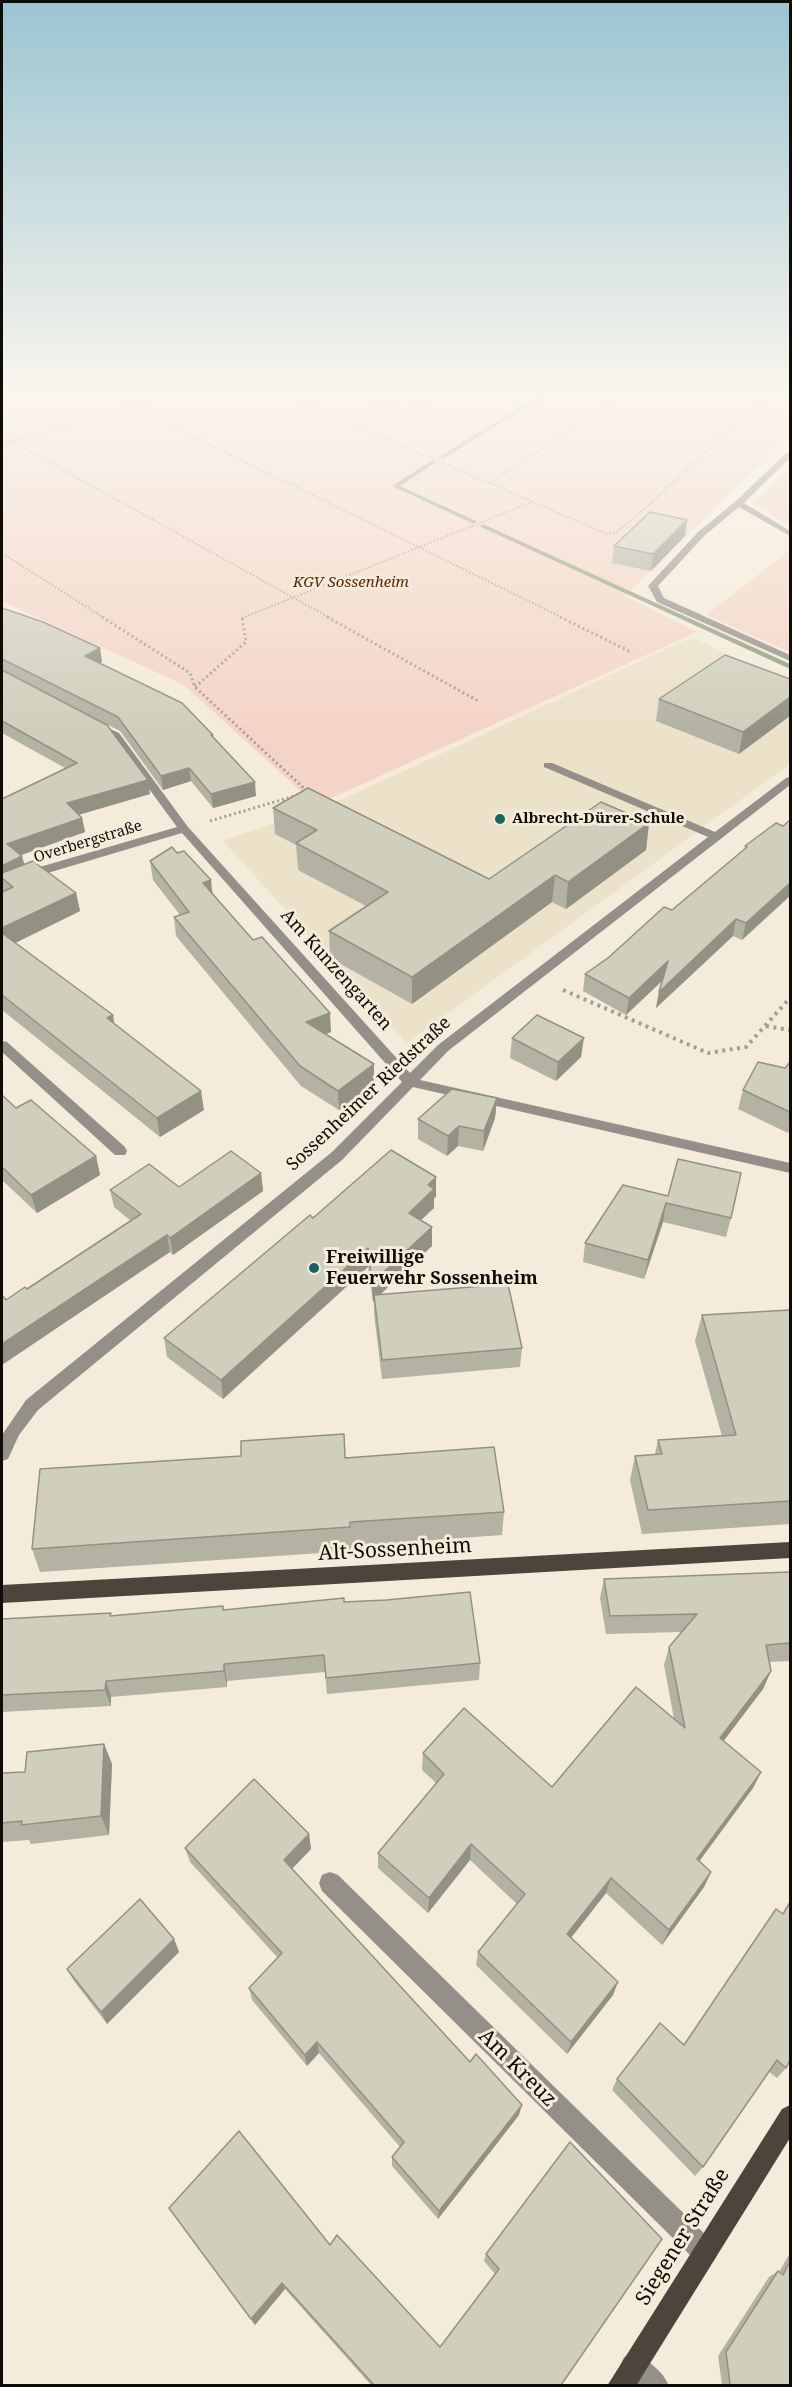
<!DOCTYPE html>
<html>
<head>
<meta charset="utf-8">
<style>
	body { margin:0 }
	#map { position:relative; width:792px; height:2387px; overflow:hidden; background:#f4ebda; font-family:"Noto Serif",serif }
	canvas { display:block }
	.frame { position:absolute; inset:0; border:3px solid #0f0c07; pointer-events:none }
</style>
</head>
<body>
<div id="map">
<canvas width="792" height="2387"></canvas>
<div class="frame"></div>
</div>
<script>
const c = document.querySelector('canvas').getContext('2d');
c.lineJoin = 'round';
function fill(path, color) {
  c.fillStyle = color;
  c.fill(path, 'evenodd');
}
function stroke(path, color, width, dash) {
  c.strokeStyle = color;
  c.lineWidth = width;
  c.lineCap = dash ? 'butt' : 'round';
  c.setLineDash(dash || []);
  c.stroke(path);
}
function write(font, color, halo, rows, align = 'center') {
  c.font = font + ' "Noto Serif",serif';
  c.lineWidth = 6;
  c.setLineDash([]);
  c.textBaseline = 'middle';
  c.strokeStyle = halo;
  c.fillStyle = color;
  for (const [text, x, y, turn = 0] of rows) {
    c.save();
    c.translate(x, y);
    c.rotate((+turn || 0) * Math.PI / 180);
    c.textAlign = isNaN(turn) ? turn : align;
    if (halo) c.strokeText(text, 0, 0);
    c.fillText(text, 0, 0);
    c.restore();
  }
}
fill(new Path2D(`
	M692,637L790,685V764L407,1043L223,841L348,797Z`), '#ece1c9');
fill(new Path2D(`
	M2,396H790V435L625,596L697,632L316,805L184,685L2,601Z
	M790,468V525L751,503Z
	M790,550V652L706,615Z`), '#f4d4c7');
fill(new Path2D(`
	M538,396H545L444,458L439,457Z
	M431,461L436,462L400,486L476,521V523H472L392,486Z
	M481,525H485L790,664V669L481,527Z`), '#909d7c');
stroke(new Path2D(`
	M111,396L563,618
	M288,396L607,534L615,533L632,520L767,396
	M489,396L502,401
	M404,398L445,412
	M340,418L407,396
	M2,436L330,618
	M2,445L167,396
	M490,483L621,396
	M2,553L104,618
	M242,618L532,502`), '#a59e92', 2, [1.5, 2]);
stroke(new Path2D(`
	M102,617L190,673L195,687L308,792
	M327,617L480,702
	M560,617L631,652
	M195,687L246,642L242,617
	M210,821L298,795`), '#a59e92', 3, [2, 3]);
stroke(new Path2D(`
	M563,990L708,1053L746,1047L790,998
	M766,1026L790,1030`), '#a59e92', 4, [3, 4.5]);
fill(new Path2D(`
	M787,452H790V458L744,503L790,531V536L739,507L704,536L658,586L664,598L790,655V661L657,602L648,586L698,532L736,501Z
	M97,723L119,733L188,827L410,1073L438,1045L708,837L544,767V763H552L715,832L786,778L790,777V785L448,1051L420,1080L790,1163V1173L413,1087L342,1160L38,1410L19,1435L8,1459L2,1461V1435L26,1400L332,1152L402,1082L182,833L41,875L2,891V884L33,869L177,827L111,737L93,728L92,726Z
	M2,1041L7,1042L125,1147L127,1151L125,1155H115L2,1052Z
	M330,1872L338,1875L714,2243L718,2252L714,2261L705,2265L696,2261L322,1891L319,1883L322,1875Z
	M633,2353C647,2359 663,2371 669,2386H635L624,2375L620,2366L624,2357Z`), '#958f89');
fill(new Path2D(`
	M790,1542V1558L2,1603V1585Z
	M790,2105V2138L636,2386H607L782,2109Z`), '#4e443b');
fill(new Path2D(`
	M685,536L651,571L612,563L614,546Z
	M2,608L100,648L102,662L100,663L214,738L256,796L213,808L191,781L163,790L120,731L45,693L150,794L79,815L82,818L85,832L21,855L24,864L76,893L80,911L15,943L114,1024L204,1110L160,1137L2,1010V799L65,768L2,733Z
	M790,679L739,754L656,721L659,699Z
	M273,808L489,879L649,823L646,850L566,909L552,902L412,1004L330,958L329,931L366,906L298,870L296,845L275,834Z
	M776,823L742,940L733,936L656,1008L659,992L662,981L626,1015L583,991L585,974L672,910L745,849V846Z
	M150,861L212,893L331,1032L326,1034L374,1083L339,1110L301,1086L176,936L174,917L180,915L153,880Z
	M512,1038L581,1057L556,1081L510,1058Z
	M790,1062V1130L788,1133L738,1109L743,1090L785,1068Z
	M2,1095L16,1108L96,1156L100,1175L37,1213L2,1180Z
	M497,1098L495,1118L483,1151L458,1146L447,1156L418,1139V1119Z
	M261,1173L263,1191L173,1255L170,1252L6,1300L27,1289L131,1221L114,1207L110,1190L179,1187Z
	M436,1177V1197L434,1198V1208L421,1220L432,1246L380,1295L522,1348L520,1367L382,1379L374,1314V1301L373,1302L368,1267L223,1399L167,1357L164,1338L313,1218Z
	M623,1185L731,1218L726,1237L663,1222L644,1279L583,1262L585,1243Z
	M790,1310V1524L642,1534L630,1480L635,1456L655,1454L658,1440L722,1436L695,1341L702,1315Z
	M345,1458L504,1512L502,1535L351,1546V1551L40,1572L32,1549Z
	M790,1572V1661L769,1662L771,1671L763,1689L723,1741L761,1772L753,1788L699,1861L711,1872L704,1887L662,1945L606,1893L571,1938L613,1995L567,2054L476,1965L478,1952L517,1904L470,1860L428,1913L378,1868V1853L436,1783L422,1770L423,1753L552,1787L674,1719L664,1665L669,1647L681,1632L606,1634L600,1598L604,1579Z
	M344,1602L480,1663L479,1680L327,1694L325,1672L227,1681V1687L111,1697V1706L2,1712V1619L111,1616L224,1610Z
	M104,1744L112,1764L109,1835L31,1844L29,1840L2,1842V1773L25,1772Z
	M309,1834L311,1849L292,1869L519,2115L438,2219L392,2166V2157L400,2147L319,2053L307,2066L252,2000L249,1988L278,1958L190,1862L185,1848Z
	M776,1909L786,2068L777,2078L769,2072L703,2167L695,2176L612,2090L617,2079L684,2045Z
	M174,1939L179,1952L107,2024L74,1981L67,1969Z
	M570,2142L561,2385H371L285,2289L255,2325L169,2208L330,2245L440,2347L495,2274L484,2261L486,2254Z
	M790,2253V2385H722L718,2356L769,2277L778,2271L779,2272Z`), '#b3b2a3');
fill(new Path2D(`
	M687,520L685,536L651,571L653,554Z
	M100,648L102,662L87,669L85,656Z
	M790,697V716L739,754L743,732Z
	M189,768L191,781L163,790L161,776Z
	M148,780L150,794L70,817L67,803Z
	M255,782L256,796L213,808L211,794Z
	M82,818L85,832L10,859L7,844Z
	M649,823L646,850L566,909L568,882Z
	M22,856L26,870L2,878V866Z
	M555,875L552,902L412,1004V977Z
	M211,880L213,899L203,883Z
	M790,883V896L742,940L746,923Z
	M76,893L80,911L3,949L2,944V928Z
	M736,919L733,936L656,1008L659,992Z
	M668,961L665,978L626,1015L629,998Z
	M330,1013L331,1032L308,1041L306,1022Z
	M113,1015L116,1034L107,1018Z
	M584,1038L581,1057L556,1081L558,1062Z
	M374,1064V1083L339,1110L338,1091Z
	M201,1091L204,1110L160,1137L157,1118Z
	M497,1098L495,1118L483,1151L484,1131Z
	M459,1126L458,1146L447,1156L448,1136Z
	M96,1156L100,1175L37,1213L31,1195Z
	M261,1173L263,1191L173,1255L170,1238Z
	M436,1177V1197L434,1198V1208L408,1232L409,1213L428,1185Z
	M666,1203L663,1222L644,1279L648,1260Z
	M432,1227V1246L374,1300V1295V1301L373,1302L372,1283Z
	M167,1235L170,1252L2,1365V1344Z
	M368,1248V1267L223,1399L221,1380Z
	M224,1664L227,1681V1687L224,1671Z
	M771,1671L763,1689L713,1755L720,1738Z
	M106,1681L111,1697V1706L105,1690Z
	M104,1744L112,1764L109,1835L101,1816Z
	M761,1772L753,1788L690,1874L697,1859Z
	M309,1834L311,1849L287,1874L284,1860Z
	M471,1844L470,1860L428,1913L429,1898Z
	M711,1872L704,1887L662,1945L669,1930Z
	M611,1878L606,1893L563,1948L567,1934Z
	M174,1939L179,1952L107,2024L101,2012Z
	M618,1982L613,1995L567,2054L571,2042Z
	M317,2042L319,2053L307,2066L305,2055Z
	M522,2105L519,2115L438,2219L439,2211Z
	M282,2283L285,2289L255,2325L251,2319Z`), '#929184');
const building = new Path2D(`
	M650,512L687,520L653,554L614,546Z
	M2,608L43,622L100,648L85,656L182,703L213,735H211L255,782L211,794L189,768L161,776L118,717L2,659Z
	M725,655L790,679V697L743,732L659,699Z
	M2,670L107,725L148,780L67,803L82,818L7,844L22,856L2,866V799L77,763L2,721Z
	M308,788L489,879L601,802L649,823L568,882L555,875L412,977L329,931L388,892L296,843L317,830L273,808Z
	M790,820V883L746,923L736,919L659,992L668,961L629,998L585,974L608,958L664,907L672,910L747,847L745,846L776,823L783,826Z
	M172,847L177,853L184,851L211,880L203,883L253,940L262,937L330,1013L306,1022L374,1064L338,1091L300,1066L174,917L189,912L150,861Z
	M33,861L76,893L2,928V892L13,887L2,878V873Z
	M2,933L113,1015L107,1018L201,1091L157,1118L2,995Z
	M537,1015L584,1038L558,1062L512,1038Z
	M758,1062L785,1068L790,1062V1112L743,1090Z
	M452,1089L497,1098L484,1131L459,1126L448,1136L418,1119Z
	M2,1095L16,1108L31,1100L96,1156L31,1195L2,1167Z
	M391,1150L436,1177L428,1185L434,1189L409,1213L432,1227L372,1283L368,1248L221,1380L164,1338L310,1215L313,1218Z
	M231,1151L261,1173L170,1238L167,1235L2,1344V1295L6,1300L25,1287L27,1289L141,1214L110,1190L149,1164L179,1187Z
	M678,1159L741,1173L731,1218L666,1203L648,1260L585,1243L623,1185L668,1196Z
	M508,1284L522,1348L382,1360L374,1295Z
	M790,1310V1501L648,1510L635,1456L662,1454L658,1440L736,1435L702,1315Z
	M344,1434L345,1458L494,1447L504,1512L350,1522V1527L32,1549L40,1469L241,1456V1441Z
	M790,1572V1643L766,1645L771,1671L720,1738L761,1772L697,1859L711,1872L669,1930L611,1878L567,1934L618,1982L571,2042L478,1952L525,1894L471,1844L429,1898L378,1853L444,1774L423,1753L464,1708L552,1787L636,1687L685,1728L669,1647L697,1614L610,1616L604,1579Z
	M470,1592L480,1663L326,1678L324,1655L224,1664V1671L106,1681L105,1690L2,1695V1619L111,1613L110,1616L223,1606V1610L344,1598V1602L386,1600Z
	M104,1744L101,1816L21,1825L22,1821L2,1823V1773L25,1772L27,1752Z
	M254,1779L309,1834L284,1860L470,2062L476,2054L522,2105L439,2211L392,2157L404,2142L317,2042L305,2055L249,1988L282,1953L185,1848Z
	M140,1899L174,1939L101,2012L67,1969Z
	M790,1902V2060L786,2068L777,2060L703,2167L617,2079L660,2023L684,2045L776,1909L783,1914Z
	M239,2131L330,2245L337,2235L440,2347L499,2269L486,2254L570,2142L662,2239L561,2385H374L282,2283L251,2319L169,2208Z
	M790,2262V2385H733L730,2384L726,2352L778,2271L783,2275Z`);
fill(building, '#d0cfbd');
stroke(building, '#929184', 1.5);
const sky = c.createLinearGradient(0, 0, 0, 730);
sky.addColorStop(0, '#9bc4d1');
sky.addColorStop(0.54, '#faf6ee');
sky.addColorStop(1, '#faf6ee00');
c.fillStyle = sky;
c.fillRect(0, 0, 792, 730);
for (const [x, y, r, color] of [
	[500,819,6,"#176560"],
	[314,1268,6,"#176560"]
]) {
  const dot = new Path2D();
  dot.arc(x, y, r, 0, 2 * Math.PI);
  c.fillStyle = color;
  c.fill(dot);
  stroke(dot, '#f4ebda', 2);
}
write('italic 15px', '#5e2406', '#f4ebda', [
	["KGV Sossenheim",351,583]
]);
write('bold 15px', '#0f0c07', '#f4ebda', [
	["Albrecht-Dürer-Schule",512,819]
], 'left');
write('15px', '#0f0c07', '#f4ebda', [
	["Overbergstraße",88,842,-17]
]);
write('18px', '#0f0c07', '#f4ebda', [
	["Am Kunzengarten",336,970,48],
	["Sossenheimer Riedstraße",369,1094,-43]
]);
write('bold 18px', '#0f0c07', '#f4ebda', [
	["Freiwillige",326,1258],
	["Feuerwehr Sossenheim",326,1279]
], 'left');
write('21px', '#0f0c07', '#f4ebda', [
	["Alt-Sossenheim",395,1550,-3],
	["Am Kreuz",517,2068,45],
	["Siegener Straße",683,2237,-58]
]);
</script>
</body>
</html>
